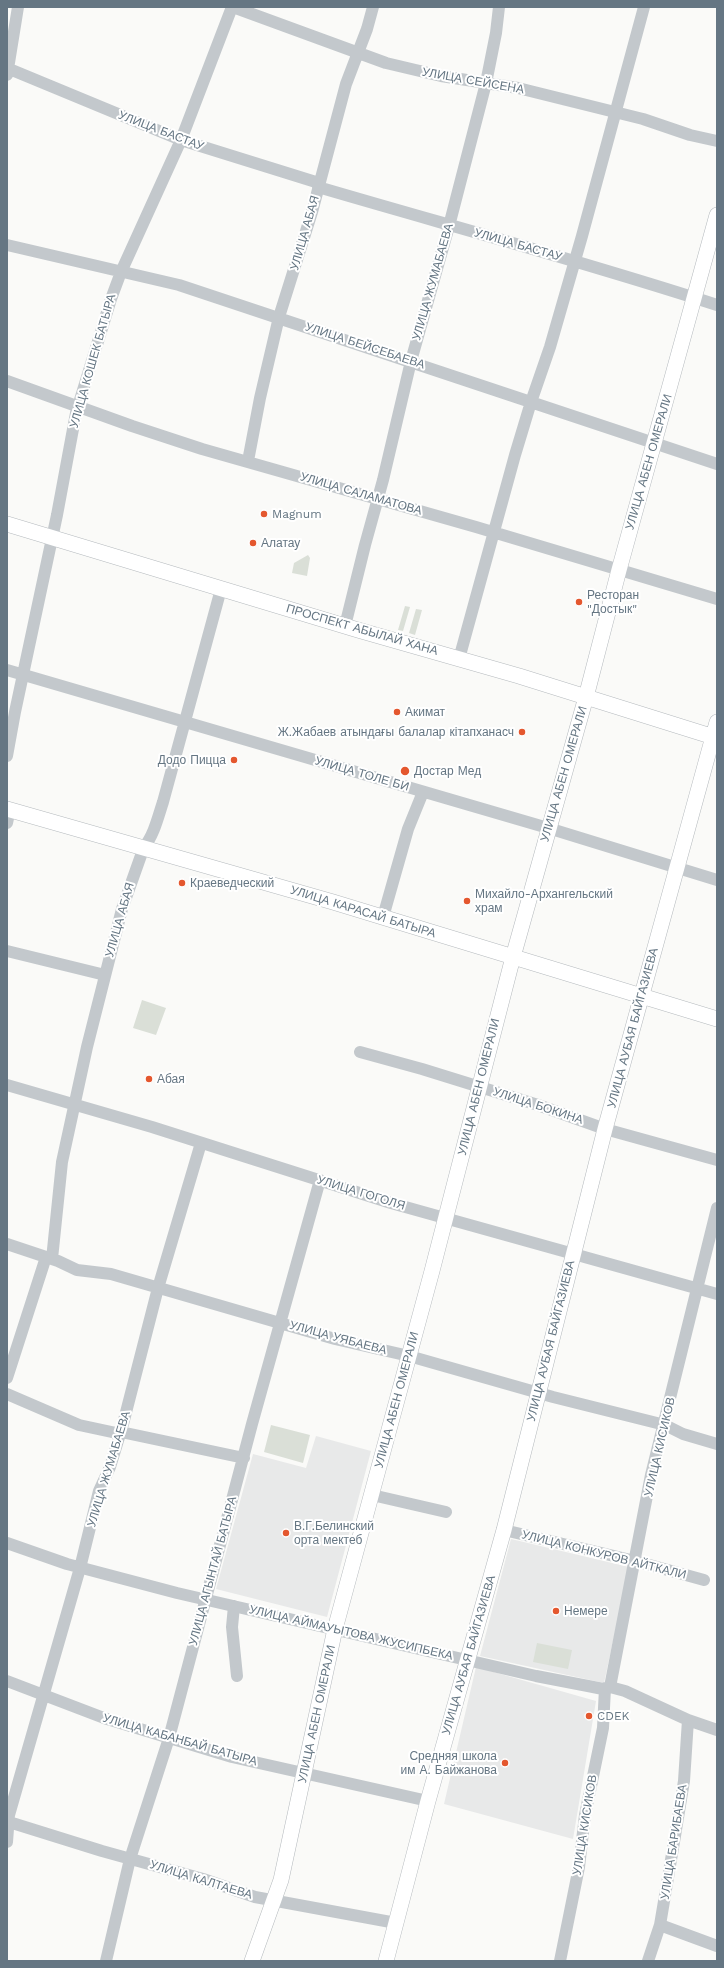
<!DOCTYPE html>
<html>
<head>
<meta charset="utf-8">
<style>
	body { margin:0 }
	#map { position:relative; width:724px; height:1968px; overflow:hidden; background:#fafaf8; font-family:"Work Sans",sans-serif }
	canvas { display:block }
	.frame { position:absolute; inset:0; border:8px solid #657683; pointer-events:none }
</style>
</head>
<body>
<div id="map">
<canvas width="724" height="1968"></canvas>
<div class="frame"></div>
</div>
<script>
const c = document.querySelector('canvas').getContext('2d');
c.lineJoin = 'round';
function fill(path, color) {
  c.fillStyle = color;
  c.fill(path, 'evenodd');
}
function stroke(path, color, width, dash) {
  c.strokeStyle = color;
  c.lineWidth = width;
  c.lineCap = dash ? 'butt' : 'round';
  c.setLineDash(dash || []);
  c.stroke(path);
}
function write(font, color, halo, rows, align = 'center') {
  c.font = font + ' "Work Sans",sans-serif';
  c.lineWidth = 4;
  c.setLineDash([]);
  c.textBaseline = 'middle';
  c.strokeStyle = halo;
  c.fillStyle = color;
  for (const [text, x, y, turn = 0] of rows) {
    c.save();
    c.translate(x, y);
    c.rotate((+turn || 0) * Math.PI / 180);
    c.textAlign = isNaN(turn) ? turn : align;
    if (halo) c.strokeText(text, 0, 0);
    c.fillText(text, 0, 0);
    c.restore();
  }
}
fill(new Path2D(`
	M316,1436L371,1451L327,1617L216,1589L253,1454L306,1468Z
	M511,1539L629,1567L604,1683L480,1656Z
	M476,1667L596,1701L573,1839L444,1804Z`), '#e8e9e9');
fill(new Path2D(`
	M308,555L310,558L307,576L292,573L294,563Z
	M405,606L410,607L403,631L398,630Z
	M416,609L422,610L415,635L409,633Z
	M142,1000L166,1008L156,1035L133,1028Z
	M271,1425L310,1435L303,1463L264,1452Z
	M537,1643L572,1650L568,1669L533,1662Z`), '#dadfd7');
const major = new Path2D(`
	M7,524L358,630L519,676L717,738
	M7,809L333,902L717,1019
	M252,1961L281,1880L335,1629L432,1271L513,957L586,697L619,570L717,215
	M386,1961L428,1801L504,1530L605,1129L717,722`);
stroke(major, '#b5babe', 16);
stroke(new Path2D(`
	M233,7L386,63L441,76L518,88L643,119L690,135L717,141
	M7,68L181,140L319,183
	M7,75L18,7
	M318,187C451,226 585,262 717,305
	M7,245L179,285L717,464
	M7,381L132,426L202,449L476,527L717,599
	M248,461L260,398L279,317L312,212L346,84L367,29L373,7
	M345,626L365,545L383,480L411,361L449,226L486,83L496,33L499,7
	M459,659L515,455L531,402L550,347L582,236L644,7
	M7,670L548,828L717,880
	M7,756L15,712L57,515L76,413L111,299L121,272L181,140L232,7
	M7,823L10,809
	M383,917L408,829L423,792
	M7,951L105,975
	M360,1052L422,1069L538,1105L605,1129L717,1160
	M7,1085L152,1127L391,1203L717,1294
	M7,1244L58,1261L77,1270L111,1274L335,1339L409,1356L553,1397L665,1425L683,1434L717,1444
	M52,1259L62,1162L87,1047L122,909L144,847C154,835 158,817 163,802L221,589
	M7,1378L46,1257
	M7,1394L79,1425L121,1434
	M121,1432L244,1458
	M372,1495L446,1512
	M504,1530L635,1561L704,1580
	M7,1543L67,1564L177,1593L536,1676L588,1686L603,1689L610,1687L625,1691L688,1720L717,1730
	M234,1606L232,1627L237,1676
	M7,1681L104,1718L232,1757L428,1801
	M610,1687L651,1475L717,1208
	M9,1822L102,1851L203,1879L255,1897L396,1923
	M7,1842L9,1815L80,1568L99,1491L110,1467L123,1424L158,1288L201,1143
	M660,1925L717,1946
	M106,1961L130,1859L169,1738L252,1424L320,1180
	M560,1961L579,1867L585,1815L603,1728L605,1688
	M648,1961L660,1925L675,1836L684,1781L688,1720`), '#c3c8cc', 12);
stroke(major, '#fff', 15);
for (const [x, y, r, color] of [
	[264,514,4,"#e4572e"],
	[253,543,4,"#e4572e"],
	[579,602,4,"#e4572e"],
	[397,712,4,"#e4572e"],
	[522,732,4,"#e4572e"],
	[234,760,4,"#e4572e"],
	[405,771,5,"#e4572e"],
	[182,883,4,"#e4572e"],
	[467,901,4,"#e4572e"],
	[149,1079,4,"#e4572e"],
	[286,1533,4,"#e4572e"],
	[556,1611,4,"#e4572e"],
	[589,1716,4,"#e4572e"],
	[505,1763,4,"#e4572e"]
]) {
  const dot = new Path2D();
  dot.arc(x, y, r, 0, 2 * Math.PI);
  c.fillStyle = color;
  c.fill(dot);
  stroke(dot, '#fff', 1.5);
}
write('12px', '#657683', '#fff', [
	["УЛИЦА СЕЙСЕНА",473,81,10],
	["УЛИЦА БАСТАУ",161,131,21],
	["УЛИЦА АБАЯ",305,233,-74],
	["УЛИЦА БАСТАУ",518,245,16],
	["УЛИЦА ЖУМАБАЕВА",433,282,-74],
	["УЛИЦА БЕЙСЕБАЕВА",365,346,18],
	["УЛИЦА КОШЕК БАТЫРА",93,361,-74],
	["УЛИЦА АБЕН ОМЕРАЛИ",649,462,-74],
	["УЛИЦА САЛАМАТОВА",361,494,16],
	["ПРОСПЕКТ АБЫЛАЙ ХАНА",362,630,16],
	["УЛИЦА ТОЛЕ БИ",362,774,16],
	["УЛИЦА АБЕН ОМЕРАЛИ",564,774,-74],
	["УЛИЦА КАРАСАЙ БАТЫРА",363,912,17],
	["УЛИЦА АБАЯ",120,920,-74],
	["УЛИЦА АУБАЯ БАЙГАЗИЕВА",633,1028,-75],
	["УЛИЦА АБЕН ОМЕРАЛИ",479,1087,-76],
	["УЛИЦА БОКИНА",538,1106,18],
	["УЛИЦА ГОГОЛЯ",361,1193,17],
	["УЛИЦА УЯБАЕВА",338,1338,15],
	["УЛИЦА АУБАЯ БАЙГАЗИЕВА",551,1341,-76],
	["УЛИЦА АБЕН ОМЕРАЛИ",397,1400,-75],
	["УЛИЦА КИСИКОВ",660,1447,-77],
	["УЛИЦА ЖУМАБАЕВА",109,1469,-73],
	["УЛИЦА КОНКУРОВ АЙТКАЛИ",604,1555,14],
	["УЛИЦА АГЫНТАЙ БАТЫРА",213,1571,-75],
	["УЛИЦА АЙМАУЫТОВА ЖУСИПБЕКА",351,1633,13],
	["УЛИЦА АУБАЯ БАЙГАЗИЕВА",469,1655,-74],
	["УЛИЦА АБЕН ОМЕРАЛИ",317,1714,-78],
	["УЛИЦА КАБАНБАЙ БАТЫРА",180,1740,16],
	["УЛИЦА КИСИКОВ",585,1825,-81],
	["УЛИЦА БАРИБАЕВА",674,1842,-81],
	["УЛИЦА КАЛТАЕВА",201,1880,17]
]);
write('12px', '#657683', '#fff', [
	["Magnum",272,514],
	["Алатау",261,543],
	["Ресторан",587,595],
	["\"Достык\"",587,609],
	["Акимат",405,712],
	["Ж.Жабаев атындағы балалар кітапханасч",514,732,"right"],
	["Додо Пицца",226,760,"right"],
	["Достар Мед",414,771],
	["Краеведческий",190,883],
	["Михайло-Архангельский",475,894],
	["храм",475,908],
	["Абая",157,1079],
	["В.Г.Белинский",294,1526],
	["орта мектеб",294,1540],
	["Немере",564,1611],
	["CDEK",597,1716],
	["Средняя школа",497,1756,"right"],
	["им А. Байжанова",497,1770,"right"]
], 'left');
</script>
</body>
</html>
